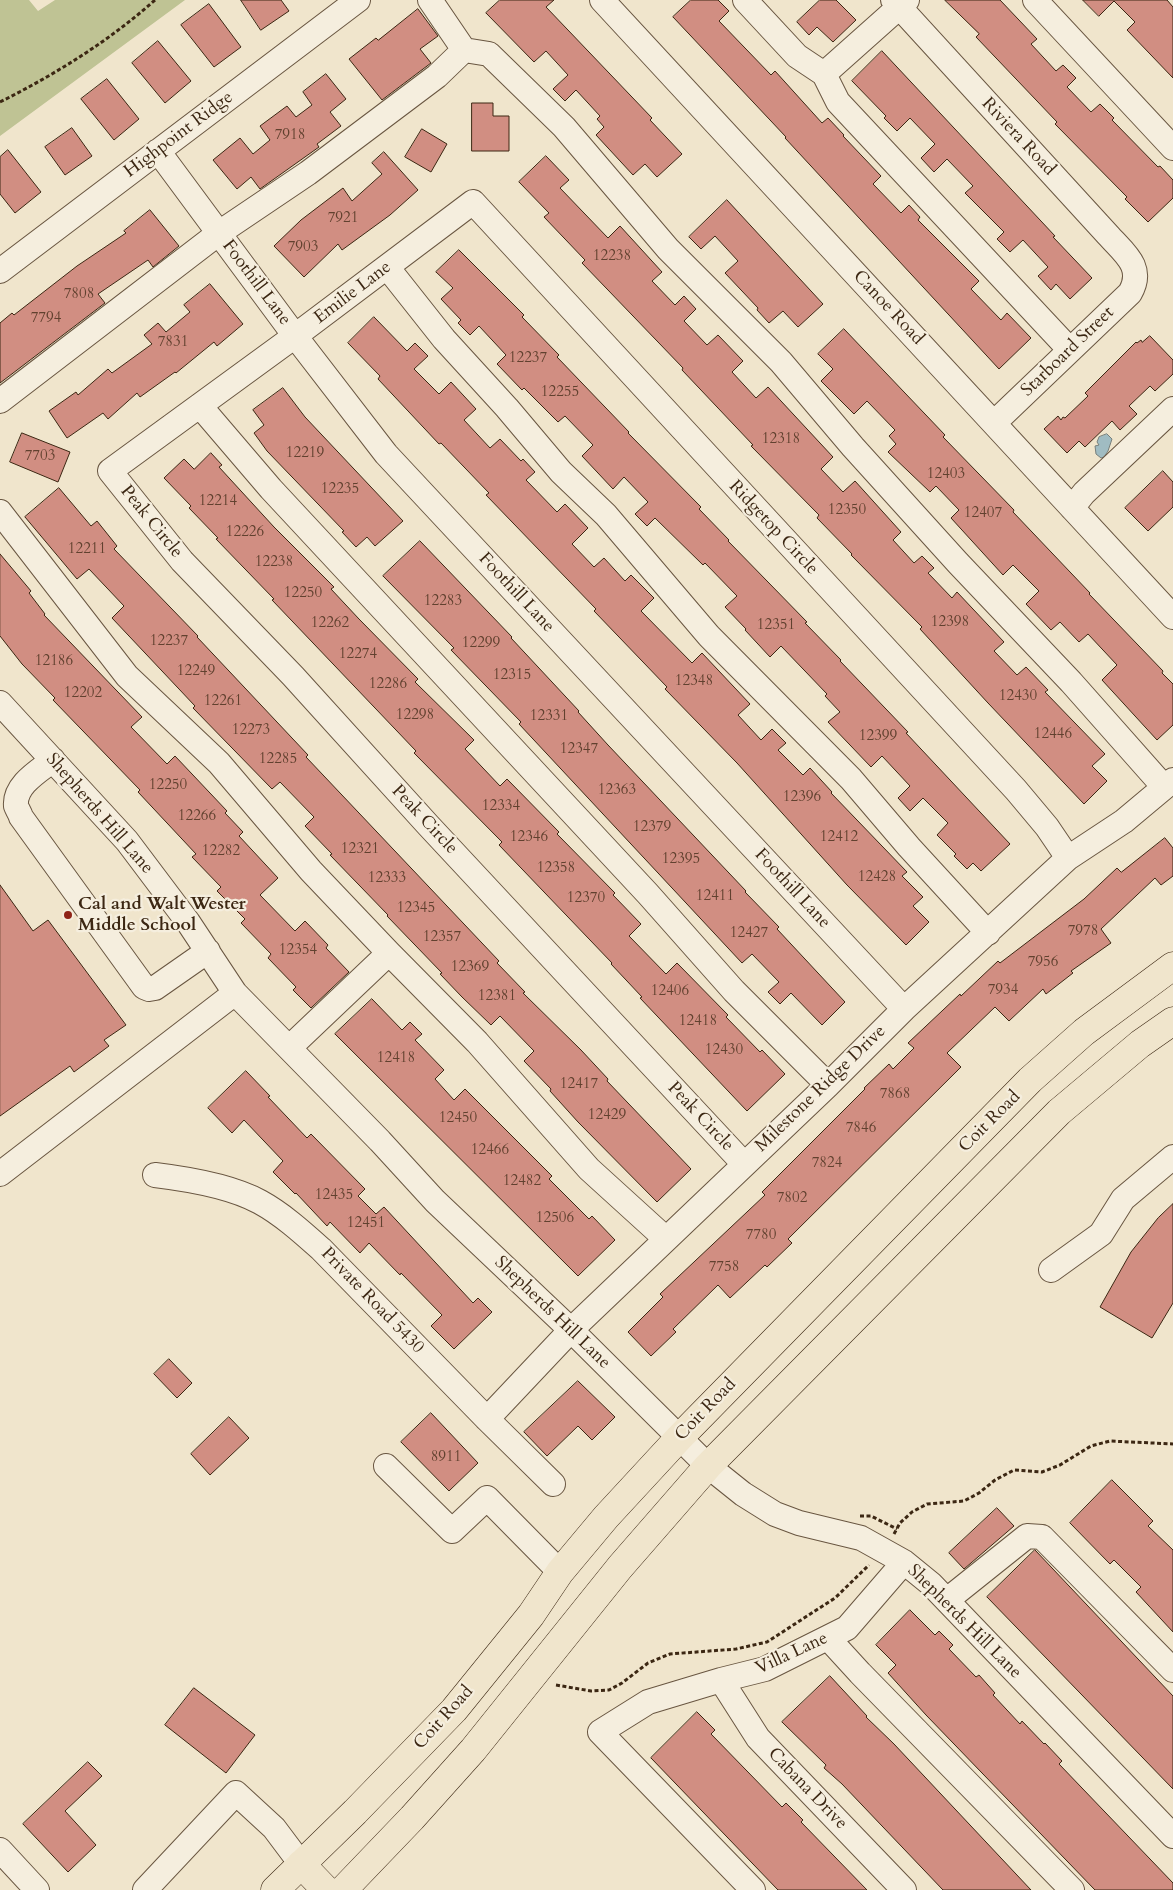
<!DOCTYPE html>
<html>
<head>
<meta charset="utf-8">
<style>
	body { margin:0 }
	canvas { display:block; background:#f0e5cc }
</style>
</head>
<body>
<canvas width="1173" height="1890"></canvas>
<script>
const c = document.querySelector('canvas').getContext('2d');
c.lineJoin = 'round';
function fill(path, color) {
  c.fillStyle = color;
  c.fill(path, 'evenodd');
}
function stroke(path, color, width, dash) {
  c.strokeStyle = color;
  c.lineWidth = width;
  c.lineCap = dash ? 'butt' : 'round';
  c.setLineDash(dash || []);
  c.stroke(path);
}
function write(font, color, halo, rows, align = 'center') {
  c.font = font + ' Cardo,serif';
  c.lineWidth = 4.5;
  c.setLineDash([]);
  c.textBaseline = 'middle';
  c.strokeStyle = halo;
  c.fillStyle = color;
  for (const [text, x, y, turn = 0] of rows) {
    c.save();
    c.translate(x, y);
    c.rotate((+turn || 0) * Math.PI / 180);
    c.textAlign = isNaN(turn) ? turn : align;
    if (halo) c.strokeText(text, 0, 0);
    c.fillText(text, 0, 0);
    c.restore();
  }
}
fill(new Path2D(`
	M0,0H29L38,11L55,0H185L0,136Z`), '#bfc394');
const water = new Path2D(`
	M1107,434L1112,439L1108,451L1104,457L1101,458L1096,454L1095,446L1099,445L1097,442L1099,437Z`);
fill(water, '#a0bcc2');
stroke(water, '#78807c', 1);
const building = new Path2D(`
	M241,0H281L289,11L261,30Z
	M500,0H554L546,7L652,118L650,120L682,154L657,177L645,164L633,175L596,135L604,127L597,119L600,116L576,90L565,101L553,89L568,75L546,51L534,62L486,13Z
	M691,0H718L729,11L719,21L771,75L775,71L822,123L828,118L844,135L843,136L881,176L873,184L901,213L909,205L920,217L918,220L979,281L971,289L1001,320L1007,313L1031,338L999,369L785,138L786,137L673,17Z
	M820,0H836L856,20L833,42L817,27L809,35L797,22Z
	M945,0H1000L1037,39L1031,44L1056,71L1063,65L1076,78L1067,87L1091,112L1100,104L1114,118L1112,120L1158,167L1160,166L1173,180V198L1148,222L1125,199L1127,197L1055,124L1057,122L976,37L979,34Z
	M1083,0H1167L1173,7V78L1127,30L1135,22L1114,1L1099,16Z
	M209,4L241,47L214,67L181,25Z
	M418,9L438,36L420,49L431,63L382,100L349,59L376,38L378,40Z
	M158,41L191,81L165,103L132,63Z
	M882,51L1055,236L1053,237L1092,278L1070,299L1056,284L1051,290L1038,276L1048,267L1023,240L1010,252L997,239L1004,232L965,193L973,186L947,159L934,172L921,158L935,144L910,118L897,131L884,118L886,116L852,81Z
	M326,74L346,99L330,112L341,126L317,144L319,147L260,189L251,177L237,189L213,160L240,138L253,154L270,140L260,126L287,106L296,117L312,105L303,92Z
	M107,79L139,119L114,140L81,99Z
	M472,103H493V116H509V151H472Z
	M72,128L92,156L65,175L45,147Z
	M422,129L447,144L431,172L405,157Z
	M8,150L41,192L15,213L0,194V157Z
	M384,152L418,190L390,215L342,250L338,244L304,277L274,246L301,220L343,188L352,201L382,174L372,163Z
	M546,156L569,180L560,188L608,238L620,226L662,272L652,281L675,305L684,296L696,309L684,321L707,345L718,335L743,361L732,372L756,398L768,387L833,457L821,469L843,492L855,481L901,532L893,540L914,563L922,556L934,568L928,573L952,598L957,592L1004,642L994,651L1017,675L1026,667L1048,690L1045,692L1105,754L1092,766L1107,781L1084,804L988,703L920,629L922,627L851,555L852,554L817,518L819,515L751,446L753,445L682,370L683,368L582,263L585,260L544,217L549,213L519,182Z
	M727,200L823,304L798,327L783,311L769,323L757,310L758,308L725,273L738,261L715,236L701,249L689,237Z
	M150,210L179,246L153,267L148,260L98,294L105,303L0,383V323L12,313L14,315L77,266L126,233L124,231Z
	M459,250L524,315L522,317L559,355L557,357L629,432L628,433L701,507L699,509L729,540L728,541L807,622L805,623L841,660L840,661L908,732L906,733L1010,844L981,871L973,863L967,869L954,856L956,854L937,835L948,823L923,798L910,811L898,798L910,786L882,756L871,767L828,722L840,712L825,696L827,694L781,646L770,657L745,630L746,629L725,607L737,596L705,563L703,565L655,518L647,526L635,514L648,502L624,477L613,489L582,456L593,445L565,416L558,422L524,388L522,390L497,364L506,355L479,326L470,335L458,323L461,320L441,299L453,288L436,272Z
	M210,284L243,324L217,346L214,342L176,373L175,372L140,397L137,393L108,419L103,413L67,438L49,411L76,392L78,395L108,369L112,373L152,344L144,335L158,323L166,332L190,312L184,305Z
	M374,317L407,351L415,343L428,356L414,369L439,394L451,382L476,409L464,420L490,448L500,439L521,461L523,459L535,472L526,480L557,512L565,504L588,528L572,544L594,567L604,558L625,581L631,575L654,598L641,611L692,663L702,653L750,704L738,715L761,740L772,729L786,743L778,750L803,775L810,768L832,792L831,793L907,872L902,876L923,897L913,906L929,922L906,945L847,885L737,763L665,689L667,687L594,611L596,609L486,495L489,493L441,443L439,444L378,379L380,376L348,343Z
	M844,329L945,435L943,437L1014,510L1013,512L1090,593L1089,594L1163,671L1162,673L1173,684V725L1157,740L1102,680L1117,665L1088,634L1079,642L1060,622L1051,630L1026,604L1039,591L1013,565L1003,575L951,518L959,510L936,486L930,492L888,452L896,444L889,436L895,430L867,401L854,414L821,381L833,369L818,354Z
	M1150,336L1173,360V374L1155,391L1150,386L1129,406L1137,414L1120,430L1112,421L1085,447L1079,441L1067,453L1044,429L1058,416L1061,420L1063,417L1065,418L1088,396L1085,393L1136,342L1137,343L1141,340L1142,342Z
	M283,388L305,417L403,521L375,546L367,537L356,547L342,532L344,531L267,451L254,433L264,425L253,410Z
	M22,433L70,452L58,482L10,462Z
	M211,453L222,465L219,467L274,527L334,587L331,589L359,619L418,679L415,682L474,740L465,749L500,786L507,779L559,832L557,834L615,893L613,895L641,924L629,936L666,974L677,963L728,1015L726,1017L760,1052L762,1050L785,1074L747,1111L640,998L642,997L611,964L612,963L499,845L502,842L414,753L416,751L272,600L274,599L216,539L218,538L189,508L191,506L164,478L184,459L194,469Z
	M1163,471L1173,482V507L1148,531L1125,508Z
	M59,488L91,526L97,521L117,546L114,549L198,636L197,637L308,755L306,757L499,961L497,963L525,992L523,993L581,1050L608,1079L607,1081L691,1169L657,1202L578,1122L550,1091L551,1089L524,1061L534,1051L500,1016L491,1025L462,997L440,974L442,973L387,916L388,915L330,855L332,854L305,826L314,817L280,782L272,789L193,708L195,706L112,618L124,606L89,569L77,579L25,517Z
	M420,541L512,637L511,638L579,711L578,712L608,745L746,891L745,892L779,927L777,929L845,1002L822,1025L791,993L780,1004L768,992L779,982L752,954L742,963L519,724L521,722L451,650L454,648L383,576Z
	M0,554L31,591L29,593L45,614L44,615L142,717L131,727L167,764L175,756L227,811L225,813L243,832L239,836L278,878L260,895L295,931L305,921L328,945L326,948L349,972L311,1008L293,990L296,987L268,958L271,954L241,923L245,919L217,891L221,887L192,857L196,854L138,792L140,790L53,700L55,698L22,664L0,636Z
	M1165,838L1173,848V876L1161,885L1155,878L1101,929L1111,943L1071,971L1073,973L1046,994L1043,989L1009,1021L995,1007L947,1053L961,1067L788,1239L792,1243L767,1267L765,1265L730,1298L718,1285L673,1329L676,1332L651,1356L628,1332L663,1297L660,1294L765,1195L762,1192L865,1089L864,1088L889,1064L893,1069L914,1048L908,1043L960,994L961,996L998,961L1000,963L1084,899L1117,868L1121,872Z
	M0,885L33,931L48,920L126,1025L104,1040L109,1046L74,1072L70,1066L0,1116Z
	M372,999L402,1030L410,1022L422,1034L415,1040L444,1070L435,1079L454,1100L465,1089L552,1176L549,1179L589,1219L592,1216L615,1240L578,1276L335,1034Z
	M246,1071L270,1096L268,1097L307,1138L311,1134L365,1189L358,1196L376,1214L384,1207L473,1303L478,1298L492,1312L454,1349L431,1326L442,1315L401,1273L400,1275L369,1243L360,1253L330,1222L327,1226L296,1193L295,1194L273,1172L283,1161L244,1120L232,1133L208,1108Z
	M1173,1204V1303L1152,1338L1100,1307L1131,1252L1158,1218Z
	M169,1359L192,1383L177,1398L154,1374Z
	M578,1381L615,1417L592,1440L578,1426L547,1456L524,1432Z
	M431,1413L478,1463L449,1491L401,1442Z
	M229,1417L249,1438L210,1475L191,1454Z
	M1112,1480L1153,1521L1148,1526L1173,1550V1632L1136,1592L1141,1587L1114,1560L1110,1564L1070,1523Z
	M997,1508L1014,1526L964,1569L949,1553Z
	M1035,1550L1173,1696V1789L987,1597Z
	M910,1610L935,1635L939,1631L953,1645L949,1649L976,1677L979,1675L995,1693L993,1695L1020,1724L1022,1721L1044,1744L1045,1743L1062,1761L1059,1764L1173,1883V1890H1095L926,1715L888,1673L896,1665L876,1645Z
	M830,1676L867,1716L866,1717L894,1744L1031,1890H943L842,1784L824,1768L826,1765L782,1722Z
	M194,1688L255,1735L226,1773L165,1725Z
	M697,1712L715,1730L711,1734L782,1807L786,1803L803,1820L801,1822L867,1890H778L651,1758Z
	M88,1762L102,1776L65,1811L96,1845L68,1872L23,1824Z`);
fill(building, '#d18e82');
stroke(building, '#3c2713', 1);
const minor = new Path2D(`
	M430,0L464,50
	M602,0L1173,617
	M745,0L797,56L824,74L838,102L1070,350
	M893,0L1108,235C1124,253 1145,267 1130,293L994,423
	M1035,0L1173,148
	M824,74L907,0
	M158,151L295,336L386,454L904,1009
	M387,267L444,339L507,408L561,472L606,515L709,636L851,779L909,847L988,933
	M0,271L358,0
	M0,401L219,233L308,173L437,76L464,50L489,54L564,127L668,249L781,362L853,447L958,563L1071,682L1164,787
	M200,406L271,489L648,894L734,991L828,1085
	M1072,508L1084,493L1173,409
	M0,512L127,676L219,763L311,871L389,953L477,1042L589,1169L666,1239
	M0,703L127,841L188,922L235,993L380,1141L435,1201L571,1330L708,1466L743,1494L775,1514L799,1523L861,1538L904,1562L931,1584L1173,1836
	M53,760C39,771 14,785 16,806C17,809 20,813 21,817L144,987L149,989L155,988L208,951
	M289,1048L389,953
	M744,1164L428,825L293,676L182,561L110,471L295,336L473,202L1016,790L1047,827L1068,858
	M0,1174L235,993
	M155,1175C188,1179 231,1186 260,1202C282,1214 302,1232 321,1249L487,1419L553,1484
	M1051,1270L1101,1234L1123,1199L1173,1157
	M487,1419L571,1330L828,1085L904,1009L1068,858L1124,821L1173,780
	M386,1466L452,1531L487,1498L560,1572
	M947,1600L1027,1536L1042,1537L1173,1670
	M828,1638L860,1673L1072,1890
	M721,1680L758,1738L904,1890
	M0,1850L37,1890
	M145,1890L236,1793L274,1828L301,1864
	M753,1890L600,1732L648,1702L721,1680L765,1669L847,1628L904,1562`);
const major = new Path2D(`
	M301,1864L326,1890
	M275,1890L355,1812L454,1710L531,1615L560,1572L606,1517L679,1438L1030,1080L1084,1032L1173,966
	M343,1890L412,1818L473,1750L620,1567L708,1466L1059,1112L1140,1044L1173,1021`);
stroke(minor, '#695641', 26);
stroke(major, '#3c2713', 29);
stroke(new Path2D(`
	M0,102C56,74 109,41 155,0
	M860,1516H871L897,1529
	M894,1534L900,1523L912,1512L927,1504L964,1501L979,1493L995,1480L1014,1470L1042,1472L1060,1465L1091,1446L1110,1441L1173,1444
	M556,1685L591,1691L609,1690L622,1683L648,1663L670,1654L736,1649L767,1642L835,1598L869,1565`), '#3c2713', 3, [4, 2.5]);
stroke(minor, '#f5eede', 24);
stroke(major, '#f0e5cc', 28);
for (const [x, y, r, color] of [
	[68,915,5,"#8f2418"]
]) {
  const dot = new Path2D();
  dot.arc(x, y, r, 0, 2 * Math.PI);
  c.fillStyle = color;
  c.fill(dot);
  stroke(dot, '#f5eede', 2);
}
write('15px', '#61412f', null, [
	["7918",290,136],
	["7921",343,219],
	["7903",303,248],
	["12238",612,257],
	["7808",79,295],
	["7794",46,319],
	["7831",173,343],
	["12237",528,359],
	["12255",560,393],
	["12318",781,440],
	["12219",305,454],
	["7703",40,457],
	["12403",946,475],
	["12235",340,490],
	["12214",218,502],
	["12350",847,511],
	["12407",983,514],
	["12226",245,533],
	["12211",87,550],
	["12238",274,563],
	["12250",303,594],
	["12283",443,602],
	["12398",950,623],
	["12262",330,624],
	["12351",776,626],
	["12237",169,642],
	["12299",481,644],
	["12274",358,655],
	["12186",54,662],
	["12249",196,672],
	["12315",512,676],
	["12348",694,682],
	["12286",388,685],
	["12202",83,694],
	["12430",1018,697],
	["12261",223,702],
	["12298",415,716],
	["12331",549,717],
	["12273",251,731],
	["12446",1053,735],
	["12399",878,737],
	["12347",579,750],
	["12285",278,760],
	["12250",168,786],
	["12363",617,791],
	["12396",802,798],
	["12334",501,807],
	["12266",197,817],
	["12379",652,828],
	["12346",529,838],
	["12412",839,838],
	["12321",360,850],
	["12282",221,852],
	["12395",681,860],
	["12358",556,869],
	["12428",877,878],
	["12333",387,879],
	["12411",715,897],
	["12370",586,899],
	["12345",416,909],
	["7978",1083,932],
	["12427",749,934],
	["12357",442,938],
	["12354",298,951],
	["7956",1043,963],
	["12369",470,968],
	["7934",1003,991],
	["12406",670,992],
	["12381",497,997],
	["12418",698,1022],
	["12430",724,1051],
	["12418",396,1059],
	["12417",579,1085],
	["7868",895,1095],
	["12429",607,1116],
	["12450",458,1119],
	["7846",861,1129],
	["12466",490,1151],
	["7824",827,1164],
	["12482",522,1182],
	["12435",334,1196],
	["7802",792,1199],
	["12506",555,1219],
	["12451",366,1224],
	["7780",761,1236],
	["7758",724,1268],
	["8911",446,1458]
]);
write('18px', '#3c2713', '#f5eede', [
	["Highpoint Ridge",179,135,-37],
	["Riviera Road",1018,137,47],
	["Foothill Lane",256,283,53],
	["Emilie Lane",353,293,-37],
	["Canoe Road",888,308,47],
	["Starboard Street",1068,352,-44],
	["Peak Circle",151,522,51],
	["Ridgetop Circle",773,528,47],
	["Foothill Lane",516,593,47],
	["Shepherds Hill Lane",99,814,49],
	["Peak Circle",424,820,47],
	["Foothill Lane",792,889,47],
	["Milestone Ridge Drive",821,1089,-44],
	["Peak Circle",700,1117,47],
	["Coit Road",990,1122,-45],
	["Private Road 5430",372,1301,46],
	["Shepherds Hill Lane",552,1313,44],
	["Coit Road",706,1410,-46],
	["Shepherds Hill Lane",964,1622,45],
	["Villa Lane",792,1654,-25],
	["Coit Road",444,1718,-48],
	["Cabana Drive",807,1789,46]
]);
write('bold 18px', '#3c2713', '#f5eede', [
	["Cal and Walt Wester",78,905],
	["Middle School",78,926]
], 'left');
</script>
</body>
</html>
